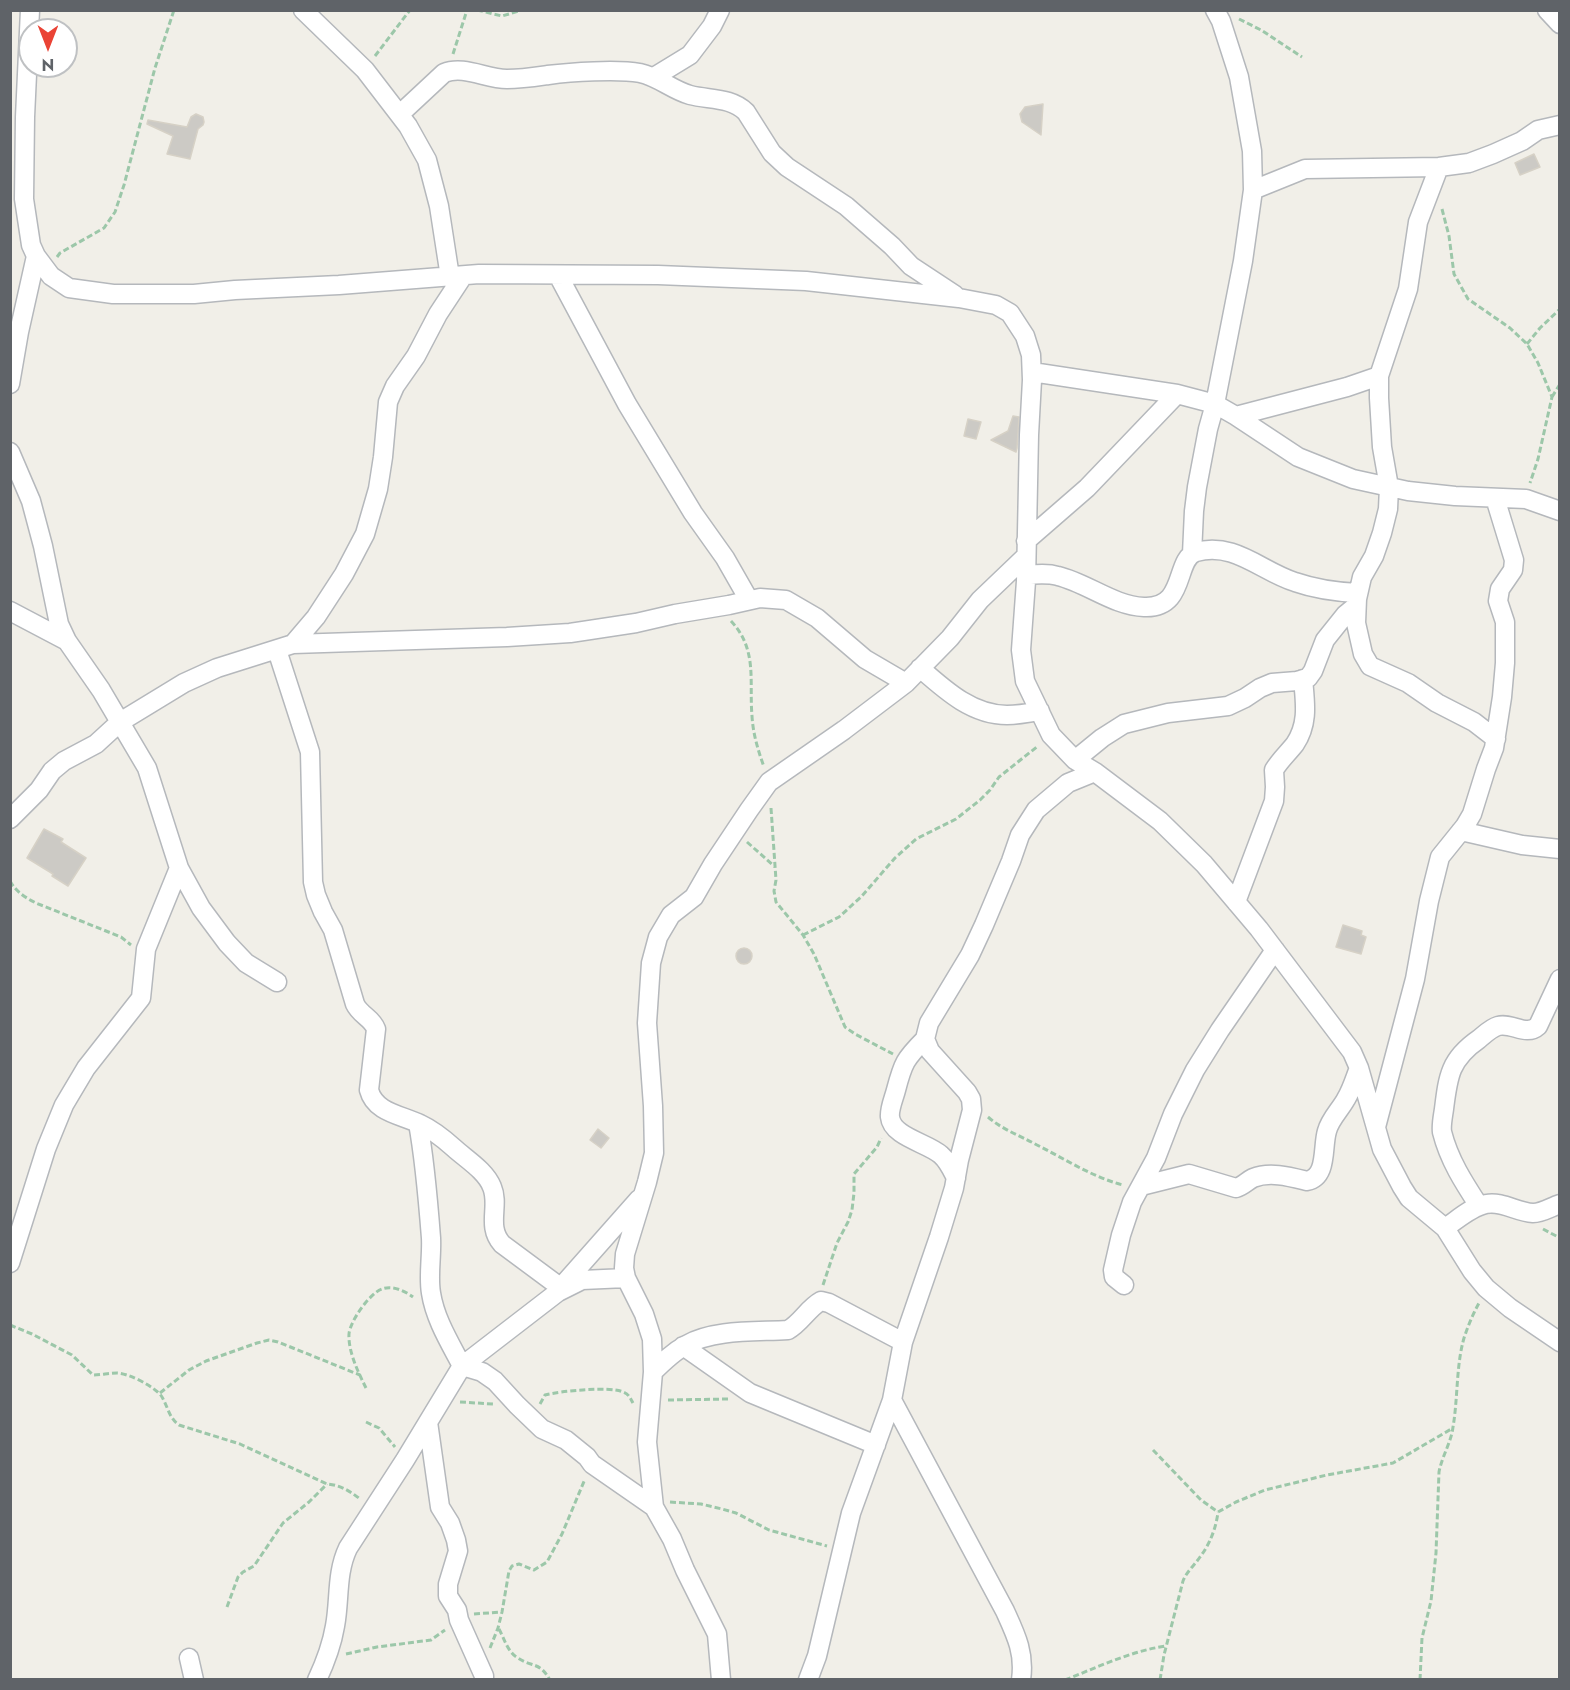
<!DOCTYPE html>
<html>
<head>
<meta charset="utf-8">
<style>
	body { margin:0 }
	#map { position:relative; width:1570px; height:1690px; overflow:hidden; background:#f1efe8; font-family:Jost,sans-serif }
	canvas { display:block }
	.frame { position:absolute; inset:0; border:12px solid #5f6368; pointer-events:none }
	.north { position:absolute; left:18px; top:18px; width:60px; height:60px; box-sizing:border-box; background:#fff; border:2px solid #bfc1c3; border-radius:50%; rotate:180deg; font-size:16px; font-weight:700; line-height:24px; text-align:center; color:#5f6368 }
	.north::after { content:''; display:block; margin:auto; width:21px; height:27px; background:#ea4335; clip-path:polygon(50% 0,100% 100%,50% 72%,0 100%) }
</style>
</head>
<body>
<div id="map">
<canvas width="1570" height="1690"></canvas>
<div class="frame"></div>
<div class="north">N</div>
</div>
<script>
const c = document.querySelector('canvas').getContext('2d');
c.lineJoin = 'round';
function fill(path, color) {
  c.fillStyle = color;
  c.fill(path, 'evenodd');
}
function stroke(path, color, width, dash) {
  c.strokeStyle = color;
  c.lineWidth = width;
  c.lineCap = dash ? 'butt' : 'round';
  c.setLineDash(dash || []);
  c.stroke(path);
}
const building = new Path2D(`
	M1043,104L1041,135L1022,122L1020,114L1025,107Z
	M196,114L203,117L204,122L203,125L198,129L190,159L167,154L173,136L147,124L148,120L187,127L191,117Z
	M1534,154L1540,167L1520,175L1515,163Z
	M1013,416L1019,417L1017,448L1016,452L991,440L1008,431Z
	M968,419L981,422L976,439L964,436Z
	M44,829L63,839L61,842L86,858L68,886L52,876L53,874L27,858Z
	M1343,925L1362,931L1361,935L1366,937L1361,954L1336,947Z
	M736 956a8 8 0 1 1 16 0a8 8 0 1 1-16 0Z
	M598,1129L609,1138L601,1148L590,1140Z`);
fill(building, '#cccac5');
stroke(building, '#d6d1c6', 1.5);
const minor = new Path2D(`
	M30,10L25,117L24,199L31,245L36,256L51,276L69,288L113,294H194L235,290L339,285L479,274L658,275L806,281L959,298L996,305L1010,313L1025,336L1031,355L1032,380L1029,435L1026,581L1021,650L1025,681L1051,735L1075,760L1095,772L1160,821L1204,864L1259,929L1352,1052L1359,1068L1382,1149L1402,1187L1409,1198L1445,1228L1472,1271L1486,1288L1510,1308L1560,1342
	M303,10L365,70L408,126L427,160L439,206L450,277
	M1547,10L1560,24
	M654,77L690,55L712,26L720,10
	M400,114L444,73C464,65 486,79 507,79C521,79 534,77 548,75C571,72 617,69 640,73C659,77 672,90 690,95C709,100 731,97 746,112L772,153L787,167L846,206L892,246L911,266L955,295
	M1439,167L1418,222L1408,289L1379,376V398L1382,447L1389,487L1388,509L1382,533L1374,556L1362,577L1357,599L1356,623L1363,654L1370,666L1408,683L1437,703L1474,722L1496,739
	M1253,190L1305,169L1439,167L1469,163L1493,154L1522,141L1538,130L1560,125
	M558,275L627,404L693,513L725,558L749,600
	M1032,372L1177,394L1215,404L1236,416L1298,457L1353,479L1408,491L1455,496L1526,499L1560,511
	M10,384L19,332L36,256
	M1236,416L1347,387L1379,376
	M10,452L31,501L43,546L59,624L67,641L101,690L147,768L179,868L201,908L227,943L246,963L277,982
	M1026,541L1087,488L1177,394
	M1192,554L1194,511L1197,487L1208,429L1215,404L1243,261L1253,190L1252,151L1239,77L1221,21L1215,10
	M1026,575C1037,574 1048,573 1058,576C1087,583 1114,606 1144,607C1187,609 1174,559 1196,552C1234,541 1262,572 1295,582C1315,589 1337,592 1358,593
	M10,611L67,641
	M293,644L316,617L344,574L365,534L378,489L383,457L388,402L395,386L416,356L438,314L463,276
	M277,650L310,752L313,882L316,895L323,912L333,930L355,1004C360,1015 372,1018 376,1029L369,1090C375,1113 402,1115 420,1124C433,1130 444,1139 454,1148C466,1159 486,1171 492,1187C500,1206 486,1226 502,1244L560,1287L558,1292
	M920,668C945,690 972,715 1007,715C1018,715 1029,713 1040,711
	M1075,760L1102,738L1124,724L1168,713L1228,706L1245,698L1260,688L1272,683L1297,681L1308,678L1313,671L1325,640L1345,615L1356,606
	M10,819L39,790L52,771L64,761L96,744L120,722L184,683L217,668L293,644L507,637L570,633L636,623L675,614L729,605L760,598L786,600L817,618L865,659L906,683
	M1461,831L1522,845L1560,849
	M1236,902L1274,801L1275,787L1274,770C1280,760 1288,753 1295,744C1309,723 1305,702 1303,679
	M925,1039C905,1059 903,1063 896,1090C894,1098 889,1109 890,1117C892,1137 928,1143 941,1155C948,1161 952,1170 956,1178
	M418,1123C425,1161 428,1199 431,1238C432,1256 428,1276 431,1293C435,1319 450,1343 462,1366L482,1372L495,1381L517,1405L542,1429L566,1440L587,1457L592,1464L654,1507
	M1376,1127L1415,979L1429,901L1440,857L1465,826L1472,814L1486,769L1494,748L1502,697L1505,663V622L1498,601L1500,589L1513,570L1514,560L1495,498
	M1141,1186L1189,1174L1236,1188C1243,1186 1247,1181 1253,1178C1270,1171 1291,1177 1307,1181C1328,1177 1322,1147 1327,1131C1330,1119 1340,1110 1346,1099C1352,1089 1355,1078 1359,1068
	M1479,1206C1464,1183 1449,1160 1442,1132C1441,1125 1443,1116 1444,1109C1448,1076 1450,1059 1479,1039C1485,1034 1491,1028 1498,1026C1512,1022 1526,1037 1538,1026L1560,979
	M1445,1228C1457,1220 1471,1207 1486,1204C1503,1201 1516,1212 1533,1213C1542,1213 1551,1207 1560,1204
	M10,1263L46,1149L64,1105L86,1068L141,998L146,949L179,868
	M1124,1285L1114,1277L1113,1270L1121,1235L1132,1202L1156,1158L1173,1114L1195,1070L1220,1030L1275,950
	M562,1286L639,1199
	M683,1346L750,1393L876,1445
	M653,1372C663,1362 673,1352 686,1345C714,1329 756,1332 788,1330C801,1323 808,1308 821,1301L829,1303L903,1342
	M892,1400L1005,1611C1016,1635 1025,1653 1021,1680
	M428,1422L440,1507L450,1523L456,1540L458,1551L448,1584V1596L457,1610L459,1620L484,1676V1680
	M189,1658L194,1680
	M317,1680C325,1663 332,1644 335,1626C340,1600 336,1573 348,1548L405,1460L462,1366L558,1292L582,1280L626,1278
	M721,1680L717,1634L685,1570L672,1539L654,1507L647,1442L653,1372L652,1339L644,1314L626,1278L624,1268L625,1254L647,1182L654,1153L653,1106L647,1023L651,963L658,937L671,915L694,897L713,864L749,810L769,782L844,730L906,683L950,638L980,600L1026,556
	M808,1680L817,1656L851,1513L892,1400L903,1342L939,1237L954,1188L959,1160L972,1110L971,1099L967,1092L930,1051L925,1039L929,1023L970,955L984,925L1011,861L1020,835L1036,810L1068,783L1095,772`);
stroke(minor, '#b5b8bc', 21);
stroke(new Path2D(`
	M477,10L502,16L519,11
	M1239,19L1261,30L1302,57
	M453,54L467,10
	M375,56L410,10
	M1442,209L1449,236L1454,274L1468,299L1510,328L1527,344L1538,363L1552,397L1538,459L1530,483
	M57,257L60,253L104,228L115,212L124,185L155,68L174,10
	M1527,344L1540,328L1560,309
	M1552,397L1560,384
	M731,621C758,650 749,681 752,716C753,734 758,750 764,767
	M771,808L776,880L774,891L776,902L803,935L814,954L845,1027L855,1034L893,1054
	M747,842L775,867
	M10,881C16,892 26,898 36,903L121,937L131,945
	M803,935L839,917L861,897L895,858L916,839L956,819L980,800L990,790L999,777L1038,746
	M988,1117C1003,1130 1019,1135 1037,1145C1065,1159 1092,1177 1123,1185
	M1543,1229L1560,1238
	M823,1285L837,1243L848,1222L852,1210L854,1193V1174L877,1147L881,1138
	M10,1325L32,1334L72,1355L93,1375C101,1375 109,1373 117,1373C128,1373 156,1387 162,1397C168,1407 169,1418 179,1425L240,1444L327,1484C340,1485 350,1491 360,1499
	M366,1388C358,1372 348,1351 349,1334C350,1321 370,1293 382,1289C392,1285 405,1291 413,1297
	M160,1393L189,1370L206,1361L257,1343L269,1340L278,1342L360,1375
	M668,1400L728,1399
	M460,1402L493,1404
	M540,1404L545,1395C560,1391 611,1386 623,1392C629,1394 630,1398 633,1403
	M366,1422L379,1428L395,1447
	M1153,1450L1201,1500L1218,1512
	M670,1502L701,1504L722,1509L736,1513L769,1530L827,1546
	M1218,1512L1236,1502L1265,1490L1327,1475L1393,1463L1453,1428
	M227,1607L238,1577L243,1572L254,1566L283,1523L309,1502L327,1484
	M474,1614L502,1612
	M499,1629C504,1638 508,1653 518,1658C533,1668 539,1661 550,1680
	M490,1648L498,1628L502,1612L509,1571L512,1566L519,1564L534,1570L547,1562L562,1534L585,1479
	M346,1654L377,1647L431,1640L445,1630
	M1065,1680C1098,1667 1131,1651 1166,1646
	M1160,1680L1164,1655L1183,1581C1187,1571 1194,1566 1200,1557C1210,1544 1216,1528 1218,1512
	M1420,1680L1422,1638L1431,1601L1436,1553L1439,1472C1442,1456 1451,1443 1453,1427C1458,1398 1456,1366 1464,1338C1468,1326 1473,1314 1479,1303`), '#9cc7a9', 3, [6, 3]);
stroke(minor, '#fff', 18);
</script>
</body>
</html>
